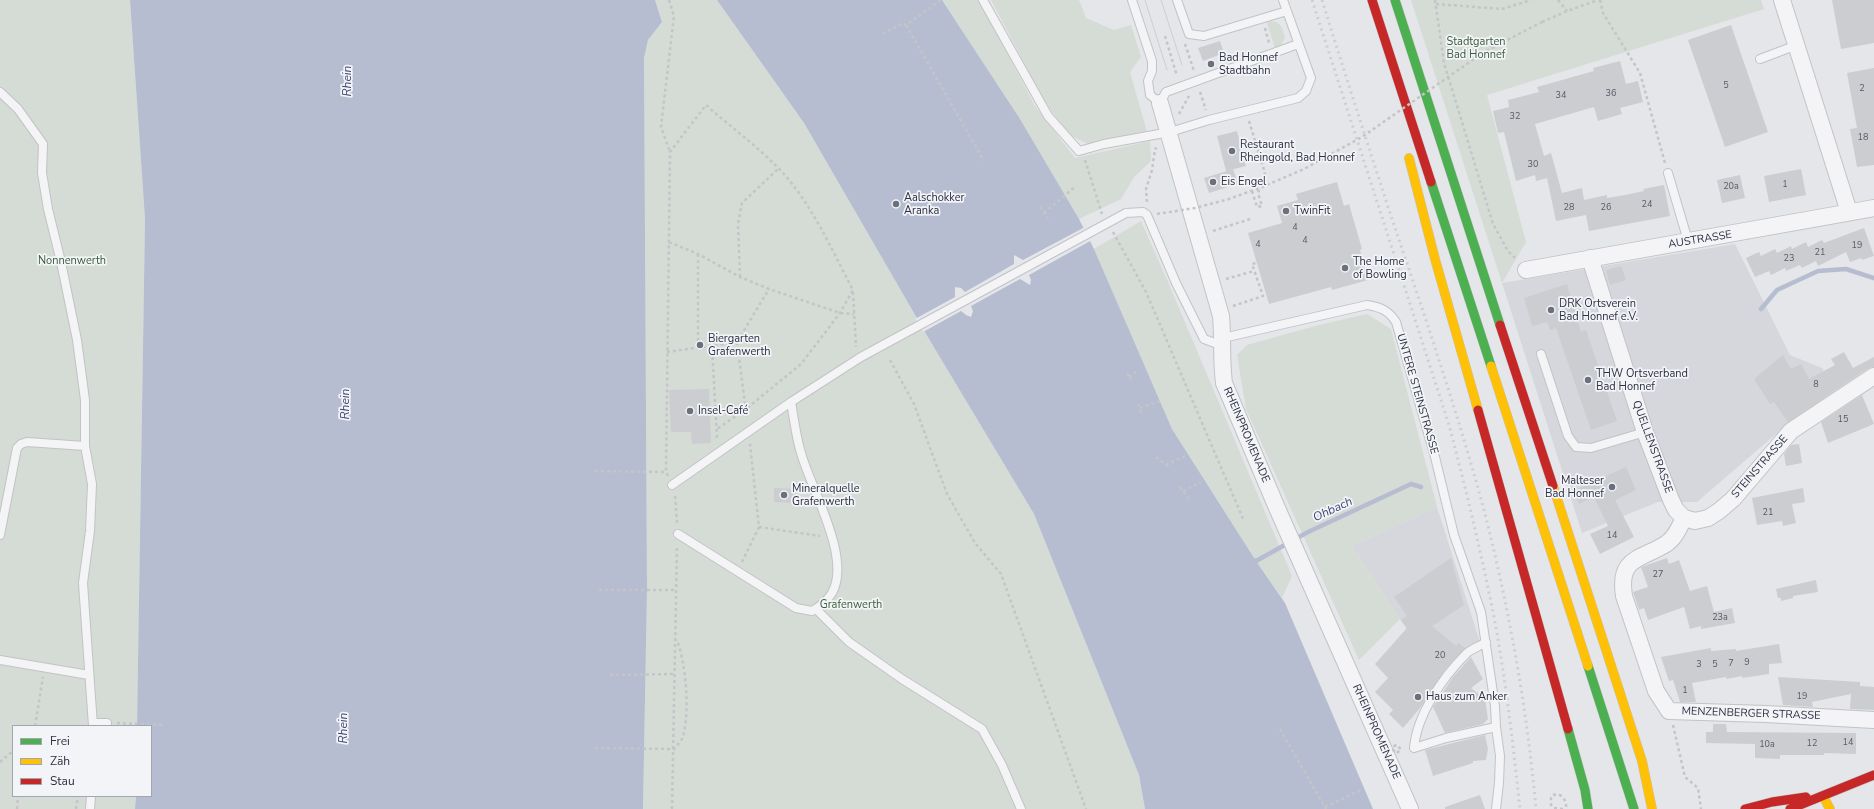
<!DOCTYPE html>
<html>
<head>
<meta charset="utf-8">
<style>
	body { margin:0 }
	#map { position:relative; width:1874px; height:809px; overflow:hidden; background:#e4e6e9; font-family:"Nunito Sans",sans-serif }
	canvas { display:block }
	.legend { position:absolute; left:12px; top:725px; width:140px; height:72px; box-sizing:border-box; background:#f3f4f8; border:1px solid #a3a6af; margin:0; padding:5px 7px; list-style:none; font-size:12px; color:#2c3041 }
	.legend li { display:flex; align-items:center; gap:8px; height:20px }
	.legend b { width:20px; border:1px solid #a3a6af }
</style>
</head>
<body>
<div id="map">
<canvas width="1874" height="809"></canvas>
<ul class="legend">
<li><b style="height:5px;background:#4caf50"></b>Frei</li>
<li><b style="height:5px;background:#ffc107"></b>Zäh</li>
<li><b style="height:5px;background:#c62828"></b>Stau</li>
</ul>
</div>
<script>
const c = document.querySelector('canvas').getContext('2d');
c.lineJoin = 'round';
function fill(path, color) {
  c.fillStyle = color;
  c.fill(path, 'evenodd');
}
function stroke(path, color, width, dash) {
  c.strokeStyle = color;
  c.lineWidth = width;
  c.lineCap = dash ? 'butt' : 'round';
  c.setLineDash(dash || []);
  c.stroke(path);
}
function write(font, color, halo, rows, align = 'center') {
  c.font = font + ' "Nunito Sans",sans-serif';
  c.lineWidth = 3.5;
  c.setLineDash([]);
  c.textBaseline = 'middle';
  c.strokeStyle = halo;
  c.fillStyle = color;
  for (const [text, x, y, turn = 0] of rows) {
    c.save();
    c.translate(x, y);
    c.rotate((+turn || 0) * Math.PI / 180);
    c.textAlign = isNaN(turn) ? turn : align;
    if (halo) c.strokeText(text, 0, 0);
    c.fillText(text, 0, 0);
    c.restore();
  }
}
fill(new Path2D(`
	M1735,244L1790,355L1822,368L1834,391L1783,428L1697,502H1658L1582,533L1502,283Z
	M1437,507L1480,642L1461,665L1420,631L1413,639L1352,546Z`), '#d5d7dd');
fill(new Path2D(`
	M0,0H130L145,219L137,726H13V796H136L135,809H0Z
	M655,0H717L804,123L929,339L1034,514L1139,775L1145,809H643L647,590L644,58L648,40L662,22Z
	M942,0H979L1035,106L1075,158L1150,141L1151,161L1134,177L1121,199L1079,219L1020,119Z
	M991,0H1079L1086,18L1114,30L1131,25L1141,57L1130,72L1147,132L1088,144L1068,134L1045,102Z
	M1411,0H1761L1764,9L1487,95L1526,242L1502,283Z
	M1271,21C1281,22 1283,29 1285,38L1281,45L1275,48L1267,23Z
	M1141,221L1168,282L1292,576L1282,598L1256,561L1172,429L1094,249Z
	M1367,314L1391,329L1437,507L1352,546L1400,619L1359,660L1246,409L1237,355L1247,345L1319,325Z`), '#d4dcd5');
fill(new Path2D(`
	M130,0H655L662,22L648,40L644,58L647,590L643,809H135L136,796H151V726H137L145,219Z
	M717,0H942L1020,119L1079,219L1094,249L1172,429L1256,561L1285,603L1373,809H1145L1139,775L1034,514L929,339L804,123Z`), '#b6bdd1');
fill(new Path2D(`
	M1085,227L1092,240L1029,275L1031,280L1030,285L1020,279L971,306L973,311L971,317L966,315L961,311L923,332L915,319L955,297V287L961,288L965,292L1014,264V255L1023,260Z`), '#e4e6e9');
stroke(new Path2D(`
	M1761,309L1777,290L1818,271L1846,269L1874,278
	M1252,560L1256,561L1308,532L1411,484L1421,487`), '#b6bdd1', 4.5);
fill(new Path2D(`
	M1832,0H1874V43L1841,49Z
	M1731,25L1768,132L1725,147L1688,40Z
	M1220,41L1224,53L1203,61L1198,48Z
	M1620,61L1626,84L1638,81L1643,102L1620,108L1622,114L1598,121L1594,107L1535,124L1544,156L1551,153L1562,193L1582,188L1584,200L1607,195V198L1625,195L1644,191L1643,189L1664,185L1670,216L1589,231L1586,215L1556,221L1547,178L1536,181L1535,175L1516,181L1504,132L1498,133L1493,111L1509,107L1508,100L1539,92L1537,87L1594,71L1593,68Z
	M1874,68V165L1857,167L1850,129L1857,128L1847,73Z
	M1237,131L1246,166L1226,171L1217,136Z
	M1233,169L1238,184L1209,193L1204,178Z
	M1801,169L1806,195L1769,202L1764,176Z
	M1740,175L1745,198L1722,203L1717,180Z
	M1337,182L1344,206L1349,204L1362,249L1360,250L1368,280L1332,290L1331,287L1269,304L1248,233L1282,223L1277,206L1298,200L1296,194Z
	M1864,228L1874,256L1862,260L1861,258L1850,262L1846,252L1818,266L1816,261L1802,268L1800,265L1786,271L1785,268L1771,275L1769,271L1755,277L1746,258L1759,252L1761,256L1775,249L1777,253L1791,246L1792,249L1806,242L1808,247L1822,240L1824,243Z
	M1621,266L1626,280L1610,285L1606,270Z
	M1567,284L1581,332L1586,330L1617,421L1591,430L1556,328L1550,330L1547,322L1532,326L1524,298Z
	M1844,352L1853,368L1874,357V367L1869,368L1788,422L1774,402L1770,404L1754,379L1783,355L1791,369L1801,364L1809,379L1835,365L1831,359Z
	M709,389L711,443L692,444L691,432H671L669,390Z
	M1862,395L1874,424L1828,443L1821,422Z
	M1799,444L1802,463L1786,466L1784,454L1791,445Z
	M1626,467L1636,490L1615,500L1634,537L1600,554L1590,534L1608,526L1594,497L1579,504L1573,491Z
	M774,488L795,489V503L774,502Z
	M1803,488L1805,502L1792,504L1796,523L1783,526L1782,521L1757,525L1752,498Z
	M1451,558L1464,605L1432,626L1456,646L1458,643L1465,648L1445,670L1420,708L1403,728L1389,714L1393,710L1375,692L1388,678L1375,664L1407,628L1401,620L1407,616L1394,597Z
	M1667,558L1669,564L1679,560L1690,591L1707,586L1714,612L1732,608L1735,623L1701,629V626L1690,629L1684,607L1648,620L1644,608L1639,610L1633,592L1648,587L1641,567Z
	M1816,580L1818,592L1793,596V598L1781,601V598H1778L1776,589Z
	M1779,644L1782,663L1769,664V674L1742,678V676L1726,679V677L1692,683L1696,702H1680L1673,680L1669,681L1661,657L1711,648V651L1736,649V651Z
	M1471,657L1483,679L1471,688L1485,699L1488,719L1483,724L1445,733L1433,707L1453,677Z
	M1778,677L1860,682V686L1874,687V710L1850,709L1851,694L1812,702L1813,707L1783,705Z
	M1713,724H1726L1727,732L1856,733V754L1824,753V755H1780V759L1755,758V744L1706,743V732H1713Z
	M1485,735L1488,749L1486,760L1473,761V763L1433,776L1425,750Z
	M1480,795L1485,809H1445V807Z`), '#cccdd1');
const lane = new Path2D(`
	M983,0L1048,116L1079,151L1104,144L1170,132L1209,120L1298,98L1306,91L1311,78L1283,0
	M1132,0L1152,61V71L1148,81L1150,95L1160,103L1166,92L1298,44
	M1177,0L1189,34L1204,36L1287,11
	M1760,59L1797,45
	M0,92L18,109L43,144L42,173L48,209L61,262L77,340L85,400V446L92,484L90,531L83,583L93,726
	M1668,173L1688,241
	M1126,213L1143,212L1147,215L1176,283L1204,339L1223,346
	M1223,338L1367,305C1381,307 1389,311 1396,322L1435,457L1454,535L1481,612L1495,706L1496,727L1500,756L1499,783L1496,809
	M1541,354L1568,436L1576,447L1591,448L1645,432
	M672,485L791,402L861,357
	M678,534L796,608L812,611C819,607 827,601 832,593C852,558 811,489 801,453C796,437 794,419 791,402
	M0,535L17,448L21,444L27,442L85,446
	M816,609L849,642L902,679L982,729L1002,765L1021,809
	M1486,642C1480,646 1472,649 1467,653C1443,677 1417,714 1414,748L1446,738L1496,727
	M0,660L89,675
	M93,723H107
	M90,809L91,796`);
const street = new Path2D(`
	M1782,0L1849,212
	M1160,103L1221,316C1223,338 1221,361 1224,383L1277,508L1410,809
	M1590,258L1645,432L1671,500L1676,510L1684,518
	M1526,270L1874,208
	M1684,518C1679,528 1675,538 1666,544C1640,560 1618,557 1624,596L1656,691L1669,711L1766,714L1874,720
	M1684,518L1695,521L1708,518L1719,511L1733,499L1791,431L1874,376`);
const fast = new Path2D(`
	M1395,0L1500,325
	M1431,182L1491,366
	M1588,666L1634,809
	M1568,729L1585,790L1588,809`);
const slow = new Path2D(`
	M1409,158L1435,259L1478,410
	M1491,366L1588,666
	M1553,486L1642,761L1652,809
	M1823,796L1830,809`);
const jam = new Path2D(`
	M1372,0L1431,182
	M1500,325L1553,486
	M1478,410L1568,729
	M1745,809L1772,802L1806,797
	M1790,809L1874,775`);
stroke(lane, '#c1c3c5', 10);
stroke(street, '#c1c3c5', 18);
stroke(fast, '#c1c3c5', 10);
stroke(slow, '#c1c3c5', 10);
stroke(jam, '#c1c3c5', 10);
stroke(new Path2D(`
	M669,0L674,16L661,127L670,152
	M1435,0L1444,63L1493,224L1508,251L1516,259
	M1558,0L1567,11
	M1600,0L1603,13L1640,73L1665,163
	M1436,4L1502,9L1531,0
	M1542,22L1567,11L1598,0
	M906,25L984,161
	M1265,28L1269,43
	M883,34L903,23L906,25L941,0
	M1165,36L1177,76
	M1185,44L1194,71
	M1200,92L1206,110
	M1179,114L1189,96
	M1249,121L1265,173L1258,193L1262,206L1257,207L1252,191
	M1085,160L1102,214
	M1147,202L1146,189L1152,170L1155,149L1157,148
	M1040,207L1048,218
	M1044,213L1076,186
	M1213,231L1250,219
	M1113,232L1146,292L1244,521
	M669,242L698,254L740,277L769,289L840,313L854,314
	M698,254V347
	M740,277L738,224L742,203L778,169
	M1226,279L1254,271
	M853,292L856,347
	M1233,306L1263,296L1252,264L1257,263
	M737,342L747,419
	M712,345L717,439
	M667,352L737,342L769,289
	M890,360L914,404L947,494L975,543L1001,574L1086,809
	M1127,373L1131,380
	M1129,377L1138,370
	M1138,404L1141,413
	M1140,408L1160,401
	M1156,457L1169,467
	M1166,465L1187,455
	M595,471L666,472
	M668,476L666,472L670,152L706,105C736,132 773,157 796,189C819,220 835,256 853,290L840,313L801,364L746,409L717,429
	M1180,487L1189,499
	M1183,491L1201,482
	M675,496L677,523
	M759,527L820,536
	M742,562L759,527L750,444
	M599,590H675
	M610,675L675,674
	M117,723L163,725
	M1673,725L1685,777L1698,788L1701,809
	M35,726L43,677
	M1280,729L1326,809
	M595,748L674,749C677,745 682,741 683,736C690,712 686,664 677,640
	M0,762L13,751
	M1325,807L1361,790
	M17,809L18,796
	M76,809L78,796
	M672,809L677,546
	M1563,809L1554,808L1551,805V798L1553,795C1562,792 1567,801 1566,809`), '#c4c4c9', 2.5, [3, 3]);
stroke(lane, '#f4f4f6', 8);
stroke(street, '#f4f4f6', 16);
stroke(fast, '#4caf50', 9);
stroke(slow, '#ffc107', 9);
stroke(jam, '#c62828', 9);
stroke(new Path2D(`
	M1145,0L1167,70
	M1161,0L1182,65`), '#cdced1', 1);
stroke(new Path2D(`
	M1312,0L1449,425C1466,489 1481,552 1494,617C1506,680 1513,745 1520,809
	M1322,0C1344,71 1367,142 1390,213C1423,311 1457,410 1484,510C1509,608 1527,708 1536,809`), '#cdced1', 3, [2, 4]);
const laneBridge = new Path2D(`
	M861,357L1126,213`);
stroke(laneBridge, '#c1c3c5', 10, []);
stroke(new Path2D(`
	M1157,214L1195,208L1229,199L1262,187L1304,169L1362,137L1484,52L1542,22
	M1397,753L1401,749L1396,745L1393,747V750L1397,753`), '#c4c4c9', 2.5, [3, 3]);
stroke(laneBridge, '#f4f4f6', 8);
for (const [x, y, r, color] of [
	[1211,64,4,"#6c707c"],
	[1232,151,4,"#6c707c"],
	[1213,182,4,"#6c707c"],
	[896,204,4,"#6c707c"],
	[1286,211,4,"#6c707c"],
	[1345,268,4,"#6c707c"],
	[1551,310,4,"#6c707c"],
	[700,345,4,"#6c707c"],
	[1588,380,4,"#6c707c"],
	[690,411,4,"#6c707c"],
	[1612,487,4,"#6c707c"],
	[784,495,4,"#6c707c"],
	[1418,697,4,"#6c707c"]
]) {
  const dot = new Path2D();
  dot.arc(x, y, r, 0, 2 * Math.PI);
  c.fillStyle = color;
  c.fill(dot);
  stroke(dot, '#f3f4f8', 1.5);
}
write('9px', '#565966', null, [
	["5",1726,86],
	["2",1862,89],
	["36",1611,94],
	["34",1561,96],
	["32",1515,117],
	["18",1863,138],
	["30",1533,165],
	["1",1785,185],
	["20a",1731,187],
	["24",1647,205],
	["28",1569,208],
	["26",1606,208],
	["4",1295,228],
	["4",1305,241],
	["4",1258,245],
	["19",1857,246],
	["21",1820,253],
	["23",1789,259],
	["8",1816,385],
	["15",1843,420],
	["21",1768,513],
	["14",1612,536],
	["27",1658,575],
	["23a",1720,618],
	["20",1440,656],
	["9",1747,663],
	["7",1731,664],
	["3",1699,665],
	["5",1715,665],
	["1",1685,691],
	["19",1802,697],
	["14",1848,743],
	["12",1812,744],
	["10a",1767,745]
]);
write('11px', '#3b5c3b', '#f3f4f8', [
	["Stadtgarten",1476,42],
	["Bad Honnef",1476,55],
	["Nonnenwerth",72,261],
	["Grafenwerth",851,605]
]);
write('11px', '#2c3041', '#f3f4f8', [
	["Bad Honnef",1219,58],
	["Stadtbahn",1219,71],
	["Restaurant",1240,145],
	["Rheingold, Bad Honnef",1240,158],
	["Eis Engel",1221,182],
	["Aalschokker",904,198],
	["Aranka",904,211],
	["TwinFit",1294,211],
	["The Home",1353,262],
	["of Bowling",1353,275],
	["DRK Ortsverein",1559,304],
	["Bad Honnef e.V.",1559,317],
	["Biergarten",708,339],
	["Grafenwerth",708,352],
	["THW Ortsverband",1596,374],
	["Bad Honnef",1596,387],
	["Insel-Café",698,411],
	["Malteser",1604,481,"right"],
	["Bad Honnef",1604,494,"right"],
	["Mineralquelle",792,489],
	["Grafenwerth",792,502],
	["Haus zum Anker",1426,697]
], 'left');
write('11px', '#2c3041', '#f3f4f8', [
	["AUSTRASSE",1700,240,-9],
	["UNTERE STEINSTRASSE",1417,394,74],
	["RHEINPROMENADE",1246,435,67],
	["QUELLENSTRASSE",1652,447,70],
	["STEINSTRASSE",1760,467,-49],
	["MENZENBERGER STRASSE",1751,714,2],
	["RHEINPROMENADE",1376,732,66]
]);
write('italic 12px', '#3a4772', '#f3f4f8', [
	["Rhein",348,81,-90],
	["Rhein",346,404,-90],
	["Ohbach",1333,510,-25],
	["Rhein",344,728,-90]
]);
</script>
</body>
</html>
